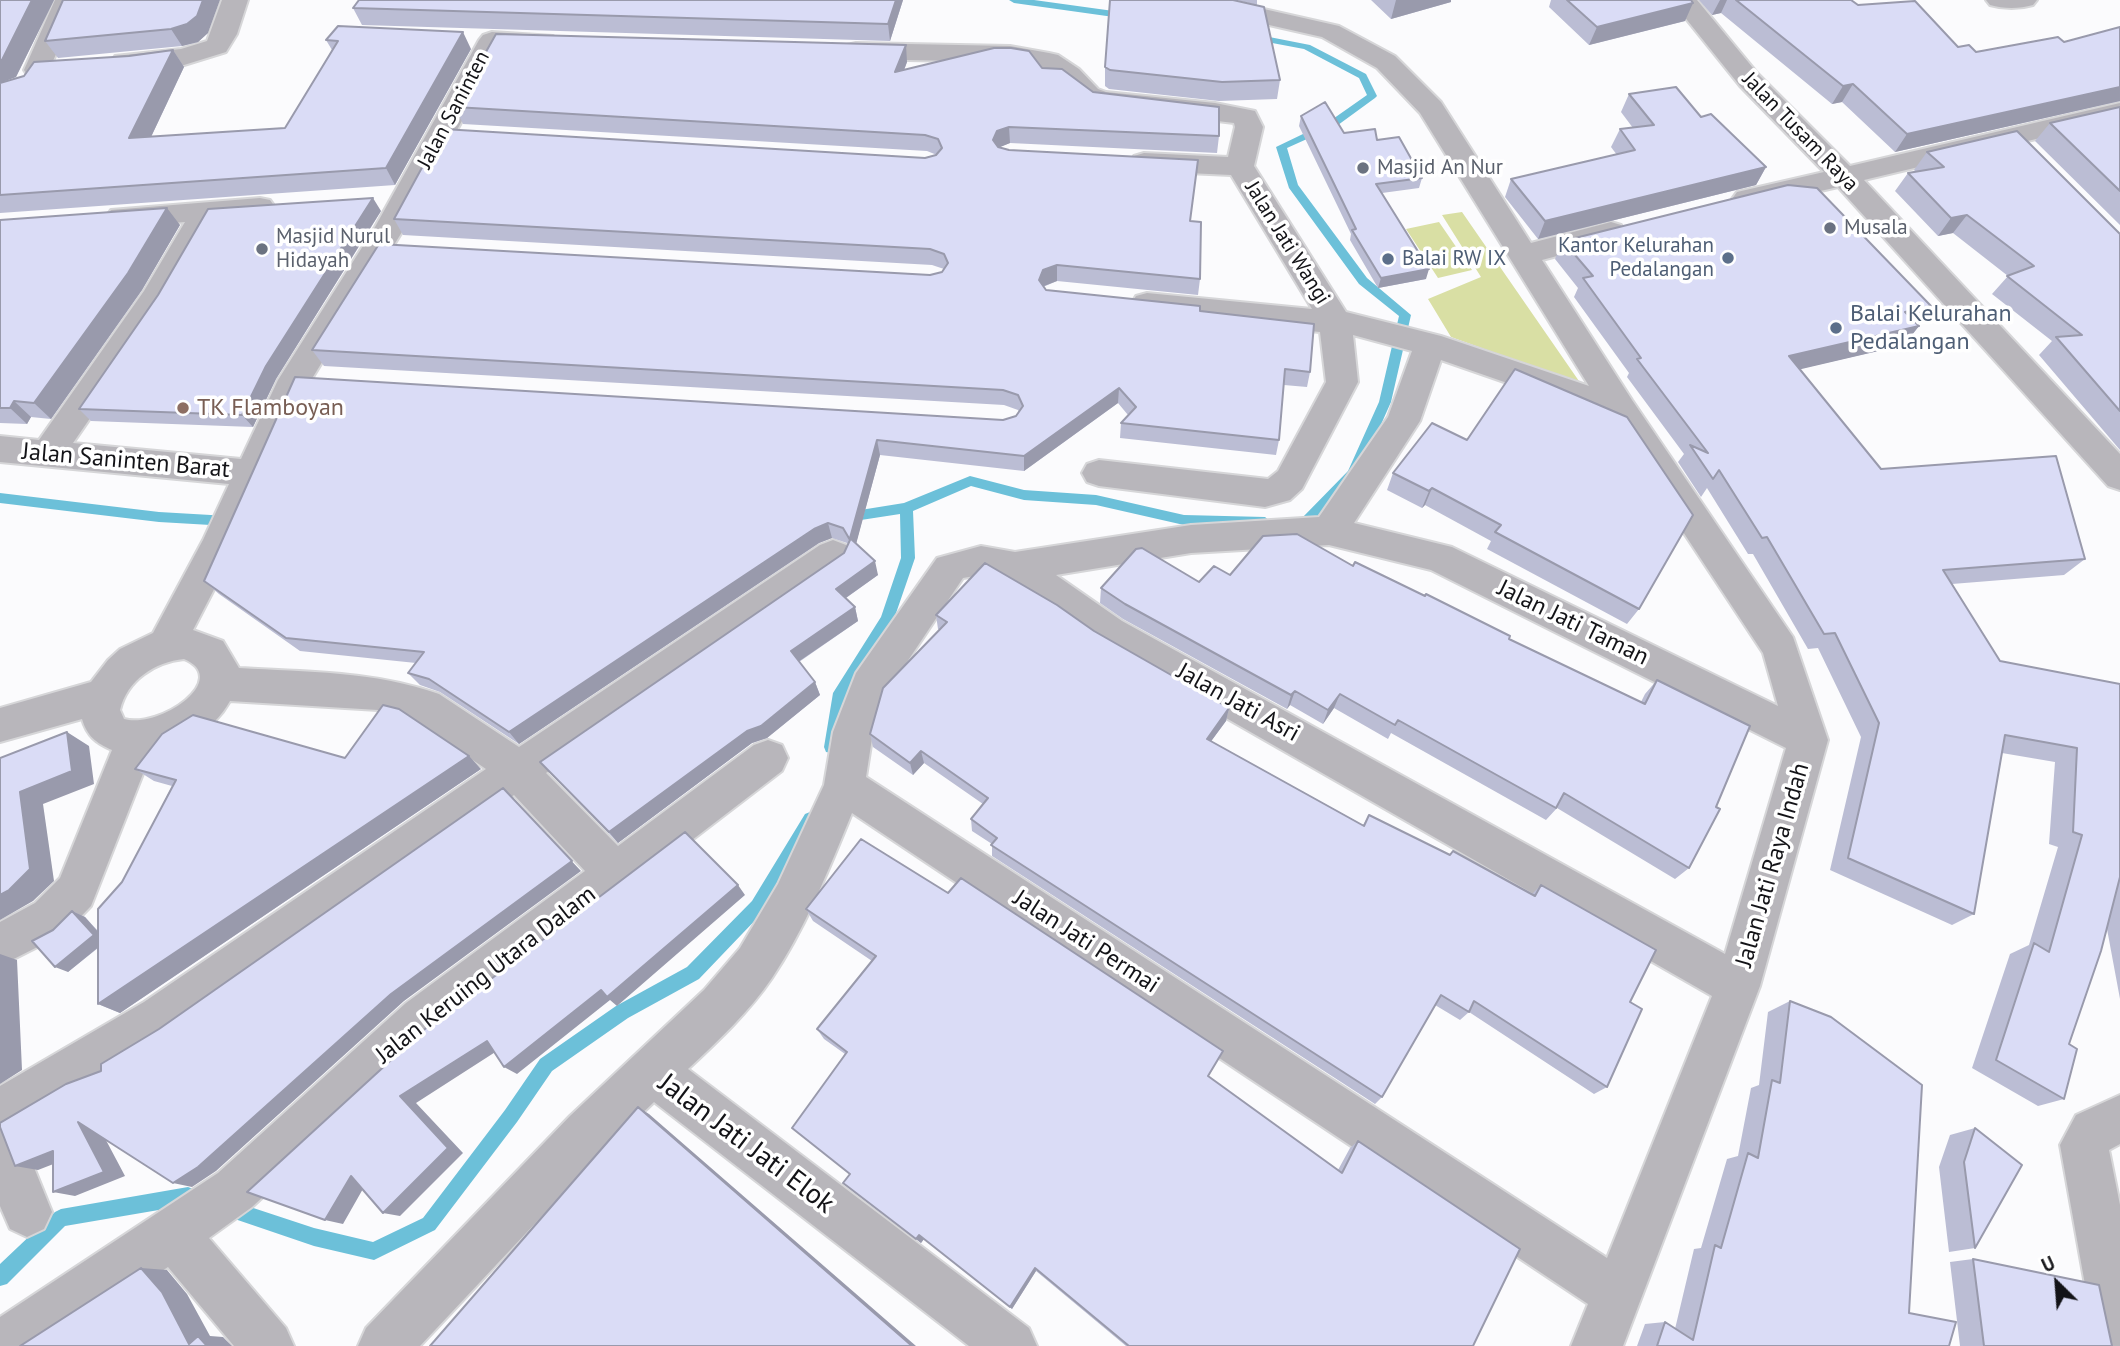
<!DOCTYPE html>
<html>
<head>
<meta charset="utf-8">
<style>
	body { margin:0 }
	#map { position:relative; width:2120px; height:1346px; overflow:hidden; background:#fbfbfd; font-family:"PT Sans",sans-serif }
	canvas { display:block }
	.north { position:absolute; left:2022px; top:1248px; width:70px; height:70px; -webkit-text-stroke:5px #fff; paint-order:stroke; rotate:335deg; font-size:19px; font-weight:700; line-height:28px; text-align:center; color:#131317 }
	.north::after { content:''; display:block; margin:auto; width:24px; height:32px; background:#131317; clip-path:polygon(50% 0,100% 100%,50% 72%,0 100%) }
</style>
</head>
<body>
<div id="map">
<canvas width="2120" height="1346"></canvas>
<div class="north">U</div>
</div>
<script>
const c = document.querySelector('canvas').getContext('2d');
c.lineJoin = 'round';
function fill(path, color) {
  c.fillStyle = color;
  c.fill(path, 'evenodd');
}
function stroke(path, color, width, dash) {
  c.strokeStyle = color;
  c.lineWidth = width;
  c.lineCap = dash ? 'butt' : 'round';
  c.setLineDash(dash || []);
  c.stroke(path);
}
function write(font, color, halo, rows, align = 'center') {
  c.font = font + ' "PT Sans",sans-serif';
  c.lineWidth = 7;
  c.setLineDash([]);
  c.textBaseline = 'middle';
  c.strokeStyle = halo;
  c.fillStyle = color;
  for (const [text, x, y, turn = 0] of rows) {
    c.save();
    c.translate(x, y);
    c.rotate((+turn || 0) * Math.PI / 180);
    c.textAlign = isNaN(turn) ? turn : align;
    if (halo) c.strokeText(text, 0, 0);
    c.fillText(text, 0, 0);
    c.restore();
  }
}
fill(new Path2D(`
	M1462,212L1581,384L1451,337L1428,299L1481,277L1442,215Z
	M1439,222L1472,270L1438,278L1406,229Z`), '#d9dfa4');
fill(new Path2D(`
	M1009,0H1034L1128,13L1133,16L1128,19L1014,3Z
	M1254,34L1310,45L1366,74L1377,96L1375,98L1338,125L1287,148L1298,185L1367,278L1411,315L1391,402L1359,474L1310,527H1291L1290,523L1291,519L1302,518L1348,471L1379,402L1399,316L1359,284L1289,188L1276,147L1330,121L1367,95L1359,78L1304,49L1251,39V35Z
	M970,476L1024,490L1096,495L1184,515L1265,517L1271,522L1265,527L1184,525L1096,505L1024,500L971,486L913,511L915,558L894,619L847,694L836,752L831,753L826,752L824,747L833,693L881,617L901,558L900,514L848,522L842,517L848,512L904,503Z
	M0,493L159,512L228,516L234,521L228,526L159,522L0,503Z
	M810,812L815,814L818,819L815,824L764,911L699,979L628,1018L552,1071L517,1122L435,1230L374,1260L314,1246L220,1214L217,1208L220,1202L226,1199L314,1228L373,1242L423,1218L505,1110L540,1059L616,1006L687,967L752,901L805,814Z
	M188,1187L206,1194L209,1200L206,1206L200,1209L188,1205L65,1226L7,1284L0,1286V1264L55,1212L61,1209Z`), '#6cc0d9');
const minor = new Path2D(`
	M55,0H81L46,76L37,78L28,76L24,70Z
	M222,0H248L237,34L226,52L184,65L124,70L115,68L111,62L115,56L181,49L207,41Z
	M1177,0H1224L1339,26L1395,56L1441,102L1531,243L1611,222L1621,225L1626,232L1621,239L1542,260L1632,400L1793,637L1828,740L1760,986L1623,1346H1571L1588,1304L852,813C829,869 806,927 772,978C749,1012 718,1041 688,1069L1029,1328L1037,1346H969L654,1102L604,1150L420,1346H358L366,1328L570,1116L704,990L740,948L778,884L824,785L833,732L856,673L937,558L981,546L1015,552L1191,525L1319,517L1388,417L1412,351L1353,335L1358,382L1302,489L1290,500L1265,507L1099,486L1087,482L1082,473L1087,464L1099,460L1268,479L1278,471L1326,382L1320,332L1147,315L1136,312L1131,304L1136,296L1147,293L1312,309L1231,175L1144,171L1134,168L1130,162L1134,156L1144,153L1228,157L1235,127L1234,123L1093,106L1078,101L1061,81L1041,67L1010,62L856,59L847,57L843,51L847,45L856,43L1010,46L1049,53L1058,55L1079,69L1098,89L1106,92L1215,103L1255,111L1263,127L1254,166L1346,312L1441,336L1589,386L1420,113L1377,68L1322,37L1181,5ZM1441,360L1608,418L1763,653L1778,706L1452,547L1354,523L1420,421ZM1329,545L1431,570L1786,748L1725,954L1122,621L1056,575L1191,553ZM981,575L996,576L1009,581L1095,643L1712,996L1607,1258L866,777L873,732L887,692L963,578Z
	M1671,0H1697L1758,74L1850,166L2120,103V119L1864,180L2120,454V490L2108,486L1838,187L1747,208L1737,206L1732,199L1737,192L1824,172L1740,86Z
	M1986,0H2037L2033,5C2019,9 2004,9 1990,5Z
	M492,32L553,36L557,41L553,46L501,48L405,227L305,390L238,543L193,630L223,641L239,668C307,672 374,671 439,694L519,747L820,545L833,540L846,545L851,555L846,565L546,773L618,846L754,745L768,740L782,745L788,758L782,771L438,1035L252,1207L209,1238L286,1328L294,1346H234L168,1267L48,1346H0V1317L218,1173L406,1003L585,871L514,795L176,1034L18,1128L52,1212L44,1229L27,1237L10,1229L0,1206V1086L144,1002L486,769L414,720L378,710L230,701C212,733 183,745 150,756L91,906L65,933L0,966V922L35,903L60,878L112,750C96,743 87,736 82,719L0,742V708L91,682L108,660L120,649L153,633L203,540L229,484L0,462V436L39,440L144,291L185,222L121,227L111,224L106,217L111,210L260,198L270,200L275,207L270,214L216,220L167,306L73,443L241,459L278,380L375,227L479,40L483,35ZM184,659C232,679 160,729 124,719L120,710C127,680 155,662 184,659Z
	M2120,1095V1144L2109,1150L2120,1205V1346H2099L2094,1335L2060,1145L2076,1115Z`);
stroke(minor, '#d6d6d8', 4);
fill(minor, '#b8b6bb');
fill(new Path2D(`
	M0,0H54L16,77L1,82L129,56L173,50L184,67L151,137L285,128L332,50L326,40L471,49L395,185L0,213Z
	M63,0L208,33L198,42L182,46L58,58L45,41Z
	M903,0L890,41L362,25L353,8Z
	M1236,0H1257V5Z
	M1371,0H1451V2L1391,19Z
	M1551,0H1691L1685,21L1589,45L1549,7Z
	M1699,0H1851L1858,5L1958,47L1976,52L2064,42L2120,27V101L1895,152L1842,102L1832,104L1721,13L1712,15Z
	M907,62L904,70L1042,68L1093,92L1219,136L1217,153L1010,143L999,147L1190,221L1200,279L1198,295L1057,281L1043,287L1046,290L1200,311L1310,372L1307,387L1284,385L1279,440L1276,455L1120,438L1121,423L1128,415L1118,403L1024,471L880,455L856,543L878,575L846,598L855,607L858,621L799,662L815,682L820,695L767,738L752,743L618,843L550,773L540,762L844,553L848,544L847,543L832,538L819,543L519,744L440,692L420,685L408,673L416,663L300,651L219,594L204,581L295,377L1003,420L1016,416L1019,412L1018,410L1004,405L324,366L312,350L930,275L942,272L944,269L932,265L403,235L394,219L925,158L937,155L927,151L463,124L455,107Z
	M1105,67L1280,80L1277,99L1219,101L1109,89L1105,86Z
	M1629,94L1701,117L1766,167L1756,185L1538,239L1505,197L1511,179L1617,155L1611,147L1620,129L1633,128L1621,112Z
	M2120,107V225L2035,141L2050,123Z
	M1301,116L1344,133L1377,140L1422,178L1419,188L1382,193L1426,279L1378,288L1350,240L1351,234L1299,126Z
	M1927,152L2120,234V450L2039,355L2052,341L1992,294L2008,276L1953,233L1938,236L1895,191L1908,173L1916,172L1914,170Z
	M381,211L276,379L253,427L91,421L79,409Z
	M0,220L180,225L142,290L51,419L31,417L27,424L0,423Z
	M1563,241L1931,306L1917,324L1919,326L1904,345L1799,369L1881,469L2085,559L2064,575L1952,584L2000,661L2120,684V999L2107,929L2069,1044L2064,1099L2038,1106L1972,1068L2010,954L2029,945L2058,847L2049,844L2055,762L2002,753L1974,914L1952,925L1830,870L1861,737L1818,648L1808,649L1753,554H1748L1707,488L1701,497L1678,462L1684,454L1627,377L1629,373L1574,297L1578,288L1555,259Z
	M1432,423L1639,609L1627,624L1487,549L1491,541L1425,505L1422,508L1387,490L1393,473Z
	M1353,566L1641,702L1645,694L1657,680L1689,868L1675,879L1557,808L1546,820L1391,733L1388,739L1334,708L1323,724L1290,705L1287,709L1123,619L1100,603L1101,588L1199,582L1230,575Z
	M936,615L1094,631L1229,708L1226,721L1211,741L1363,825L1369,815L1450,855L1453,851L1532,894L1541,885L1630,1002L1607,1087L1594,1094L1469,1012L1460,1020L1435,1005L1382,1097L1375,1104L992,856V844L972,831L971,819L983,804L924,763L913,775L873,747L870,734L940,630L938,629Z
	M345,758L481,769L120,1013L98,1004V948L68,972L53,930L72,911L85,917L98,931L172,786L154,781L135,769Z
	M806,909L1218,1060L1208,1077L1338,1170L1350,1148L1358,1141L1473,1346H1126L1036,1271L1012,1309L924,1239L921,1243L854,1192L850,1174L792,1128L845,1054L824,1039L817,1029L872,961L813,921Z
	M1790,1001L1909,1313L1949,1346H1637L1645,1324L1665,1322L1675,1329L1694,1249L1701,1248L1727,1159L1738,1156L1751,1088L1759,1085L1768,1012Z
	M1975,1128V1248L1949,1252L1939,1167L1950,1135Z
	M1973,1259L2112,1346H1960L1950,1262Z`), '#bbbdd4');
fill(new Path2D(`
	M32,0H54L16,77L0,83V60Z
	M203,0H220L208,33L198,42L182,46L171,29Z
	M896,0H903L890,41L888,24Z
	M1396,0H1451V2L1391,19Z
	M1720,0H1727L1721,13L1712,15Z
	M1693,3L1685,21L1589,45L1597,27Z
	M463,32L471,49L395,185L386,168Z
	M906,45L907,62L897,89L895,72Z
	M173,50L184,67L142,156L129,138Z
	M1853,84L1842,102L1832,104L1843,86Z
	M2120,87V101L1895,152L1907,134Z
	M1009,127L1010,143L998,148L993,140L997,131Z
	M1766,167L1756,185L1538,239L1545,221Z
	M373,198L381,211L276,379L253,427L242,415L266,366Z
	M167,208L180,225L142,290L51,419L34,403Z
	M1967,215L1953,233L1938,236L1951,218Z
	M1057,265V281L1044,286L1040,296L1039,280L1043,270Z
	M1429,269L1426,279L1378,288L1381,278Z
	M1931,306L1916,325L1905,312Z
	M1919,326L1904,345L1776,375L1789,356Z
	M1119,388L1118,403L1024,471V456Z
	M14,401L31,417L27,424L10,408Z
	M877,440L880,455L854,552L850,538Z
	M1432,488L1425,505L1422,508L1429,491Z
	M828,523L832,538L819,543L519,744L509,732L814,529Z
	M875,561L878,575L840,602L836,589Z
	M855,607L858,621L795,664L791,651Z
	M815,682L820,695L767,738L752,743L618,843L609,832L747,731Z
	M1295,691L1290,705L1287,709L1291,695Z
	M1340,694L1334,708L1323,724L1328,710Z
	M1229,708L1226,721L1204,751L1207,739Z
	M67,732L89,746L94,784L43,804L54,881L33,901L0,920V895L20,792Z
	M921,751L924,763L913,775L910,763Z
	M469,756L481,769L120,1013L98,1004Z
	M503,788L581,871L404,1001L216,1171L192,1187L173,1183Z
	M738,885L745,895L617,1006L610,1000L517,1074L504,1067L601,990Z
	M72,911L85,917L106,941L68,972L55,967Z
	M0,954L17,960L22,1070L0,1084Z
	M487,1041L500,1049L416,1103L463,1153L400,1216L383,1213L400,1096Z
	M638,1107L649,1114L916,1346H912Z
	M78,1122L99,1127L125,1176L75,1196L53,1192Z
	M53,1151L74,1156L38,1170L15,1166Z
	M351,1176L368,1180L343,1224L325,1220Z
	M919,1235L924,1239L921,1243L916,1239Z
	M141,1268L167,1270L187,1294L210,1336L223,1337L232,1346H207L189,1344Z
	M1035,1268L1036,1271L1012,1309L1010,1307Z`), '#999aac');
const building = new Path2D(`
	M0,0H32L2,60H0Z
	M63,0H203L197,16L187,24L171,29L45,41Z
	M359,0H896L888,24L353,8Z
	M1110,0H1233L1264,7L1280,80L1222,82L1110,70L1105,67Z
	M1567,0H1691L1693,3L1597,27Z
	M1736,0H1851L1858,5L1915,1L1958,47L1969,45L1976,52L2058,37L2064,42L2120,27V87L1907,134L1853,84L1843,86Z
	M338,26L463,32L386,168L0,195V83L24,76L34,62L129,56L173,50L129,138L285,128L338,41L326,40Z
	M496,34L906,45L895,72L994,48H1011L1029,51L1042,68L1062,69L1093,92L1219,107V136L1009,127L997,131L993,140L998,147L1009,150L1198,160L1190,221L1201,222L1200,279L1057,265L1043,270L1039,280L1046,290L1200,306V311L1314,324L1310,372L1285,369L1279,440L1121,423L1136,407L1119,388L1024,456L877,440L850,538L875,561L836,589L855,607L791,651L815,682L761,726L747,731L609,832L540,762L844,553L850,540L843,528L828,523L814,529L509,732L429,679L408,673L424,652L286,638L204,581L295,377L1003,420L1016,416L1023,406L1018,395L1003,390L312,350L379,244L930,275L942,272L948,263L944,254L930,249L394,219L443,129L925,158L936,155L942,148L938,139L925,135L455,107Z
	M1676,87L1701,117L1711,114L1766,167L1545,221L1511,179L1635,150L1620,129L1654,125L1629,94Z
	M1325,102L1344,133L1375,129L1377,140L1399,137L1422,178L1376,184L1429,269L1381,278L1352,230L1356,229L1301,116Z
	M2120,107V191L2050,123Z
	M2017,131L2120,234V411L2056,337L2082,335L2007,276L2034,266L1967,215L1951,218L1908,173L1944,167L1927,152Z
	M1788,185L1817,188L1931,306L1905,312L1919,326L1789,356L1881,469L2056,456L2085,559L1943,570L2000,661L2120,684V877L2101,951L2069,1044L2077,1049L2064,1099L1996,1060L2034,943L2049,952L2082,835L2073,832L2077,748L2005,735L1974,914L1848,858L1879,723L1835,633L1824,634L1767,537L1762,538L1719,470L1713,479L1690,445L1708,453L1637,359L1641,358L1583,278L1593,276L1563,241Z
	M373,198L266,366L242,415L79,409L158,295L208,209Z
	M167,208L128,273L34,403L14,401L10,408H0V220Z
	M1515,369L1627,417L1693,515L1639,609L1495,532L1501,525L1432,488L1429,491L1393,473L1432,423L1467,440Z
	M1297,534L1353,566L1355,562L1425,596L1426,594L1510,636L1509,639L1645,704L1657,680L1750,726L1716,807L1720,809L1689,868L1564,793L1556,808L1398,720L1395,725L1340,694L1328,710L1295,691L1291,695L1125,604L1101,588L1136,549L1142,548L1199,582L1214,566L1230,575L1263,536Z
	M985,563L1057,605L1094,631L1229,708L1207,739L1364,826L1369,815L1450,855L1453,851L1535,896L1541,885L1656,950L1630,1002L1642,1009L1607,1087L1474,1001L1469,1012L1441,995L1382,1097L991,845L997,838L971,819L988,798L921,751L910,763L870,734L883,688L947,622L936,615Z
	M383,705L399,709L469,756L98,1004V909L122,882L176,780L135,769L162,734L193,715L345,758Z
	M67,732L72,771L20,792L30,869L9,890L0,895V758Z
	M503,788L572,861L391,994L198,1167L173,1183L78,1122L104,1172L53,1192V1151L15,1166L0,1127V1123L66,1084L101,1071V1064L159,1029Z
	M685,832L738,885L607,997L601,990L504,1067L487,1041L400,1096L448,1148L383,1213L351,1176L325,1220L247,1192L425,1029Z
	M861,839L948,893L961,878L1223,1051L1208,1076L1342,1173L1358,1141L1520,1249L1473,1346H1129L1035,1268L1010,1307L919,1235L916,1239L847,1186L843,1183L850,1174L792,1128L847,1052L817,1029L876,956L806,909Z
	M72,911L94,935L55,967L32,941L53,930Z
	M1790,1001L1831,1017L1922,1085L1909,1313L1956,1322L1949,1346H1657L1665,1322L1693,1340L1715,1245L1721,1248L1748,1153L1758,1158L1772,1080L1780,1083Z
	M638,1107L912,1346H430Z
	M1975,1128L2022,1165L1975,1248L1964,1162Z
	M1973,1259L2099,1285L2112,1346H1984Z
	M141,1268L162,1292L189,1344L198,1336L207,1346H20Z`);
fill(building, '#dadcf6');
stroke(building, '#999aac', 2);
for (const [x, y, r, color] of [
	[1363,168,7,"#6b7280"],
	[1830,228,7,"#6b7280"],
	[262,249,7,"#6b7280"],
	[1728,258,7,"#5c6f8a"],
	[1388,259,7,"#5c6f8a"],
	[1836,328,7,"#5c6f8a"],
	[183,408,7,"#8d6e63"]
]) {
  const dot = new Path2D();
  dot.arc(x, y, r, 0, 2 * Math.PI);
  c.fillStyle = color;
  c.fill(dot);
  stroke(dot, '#fff', 2.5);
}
write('21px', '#131317', '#fff', [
	["Jalan Saninten",454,110,-62],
	["Jalan Tusam Raya",1800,132,46],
	["Jalan Jati Wangi",1287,243,58]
]);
write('21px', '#5b616d', '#fff', [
	["Masjid An Nur",1377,168],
	["Musala",1844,228],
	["Masjid Nurul",276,237],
	["Hidayah",276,261]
], 'left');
write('21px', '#4e5e75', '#fff', [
	["Kantor Kelurahan",1714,246],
	["Pedalangan",1714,270],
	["Balai RW IX",1402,259,"left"]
], 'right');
write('24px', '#4e5e75', '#fff', [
	["Balai Kelurahan",1850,314],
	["Pedalangan",1850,342]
], 'left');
write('24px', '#785e54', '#fff', [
	["TK Flamboyan",197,408]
], 'left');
write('24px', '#131317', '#fff', [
	["Jalan Saninten Barat",126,461,5],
	["Jalan Jati Taman",1573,623,26],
	["Jalan Jati Asri",1238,703,29],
	["Jalan Jati Raya Indah",1773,865,-74],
	["Jalan Jati Permai",1086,942,33],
	["Jalan Keruing Utara Dalam",486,975,-38]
]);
write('28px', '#131317', '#fff', [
	["Jalan Jati Jati Elok",746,1144,37]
]);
</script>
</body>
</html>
